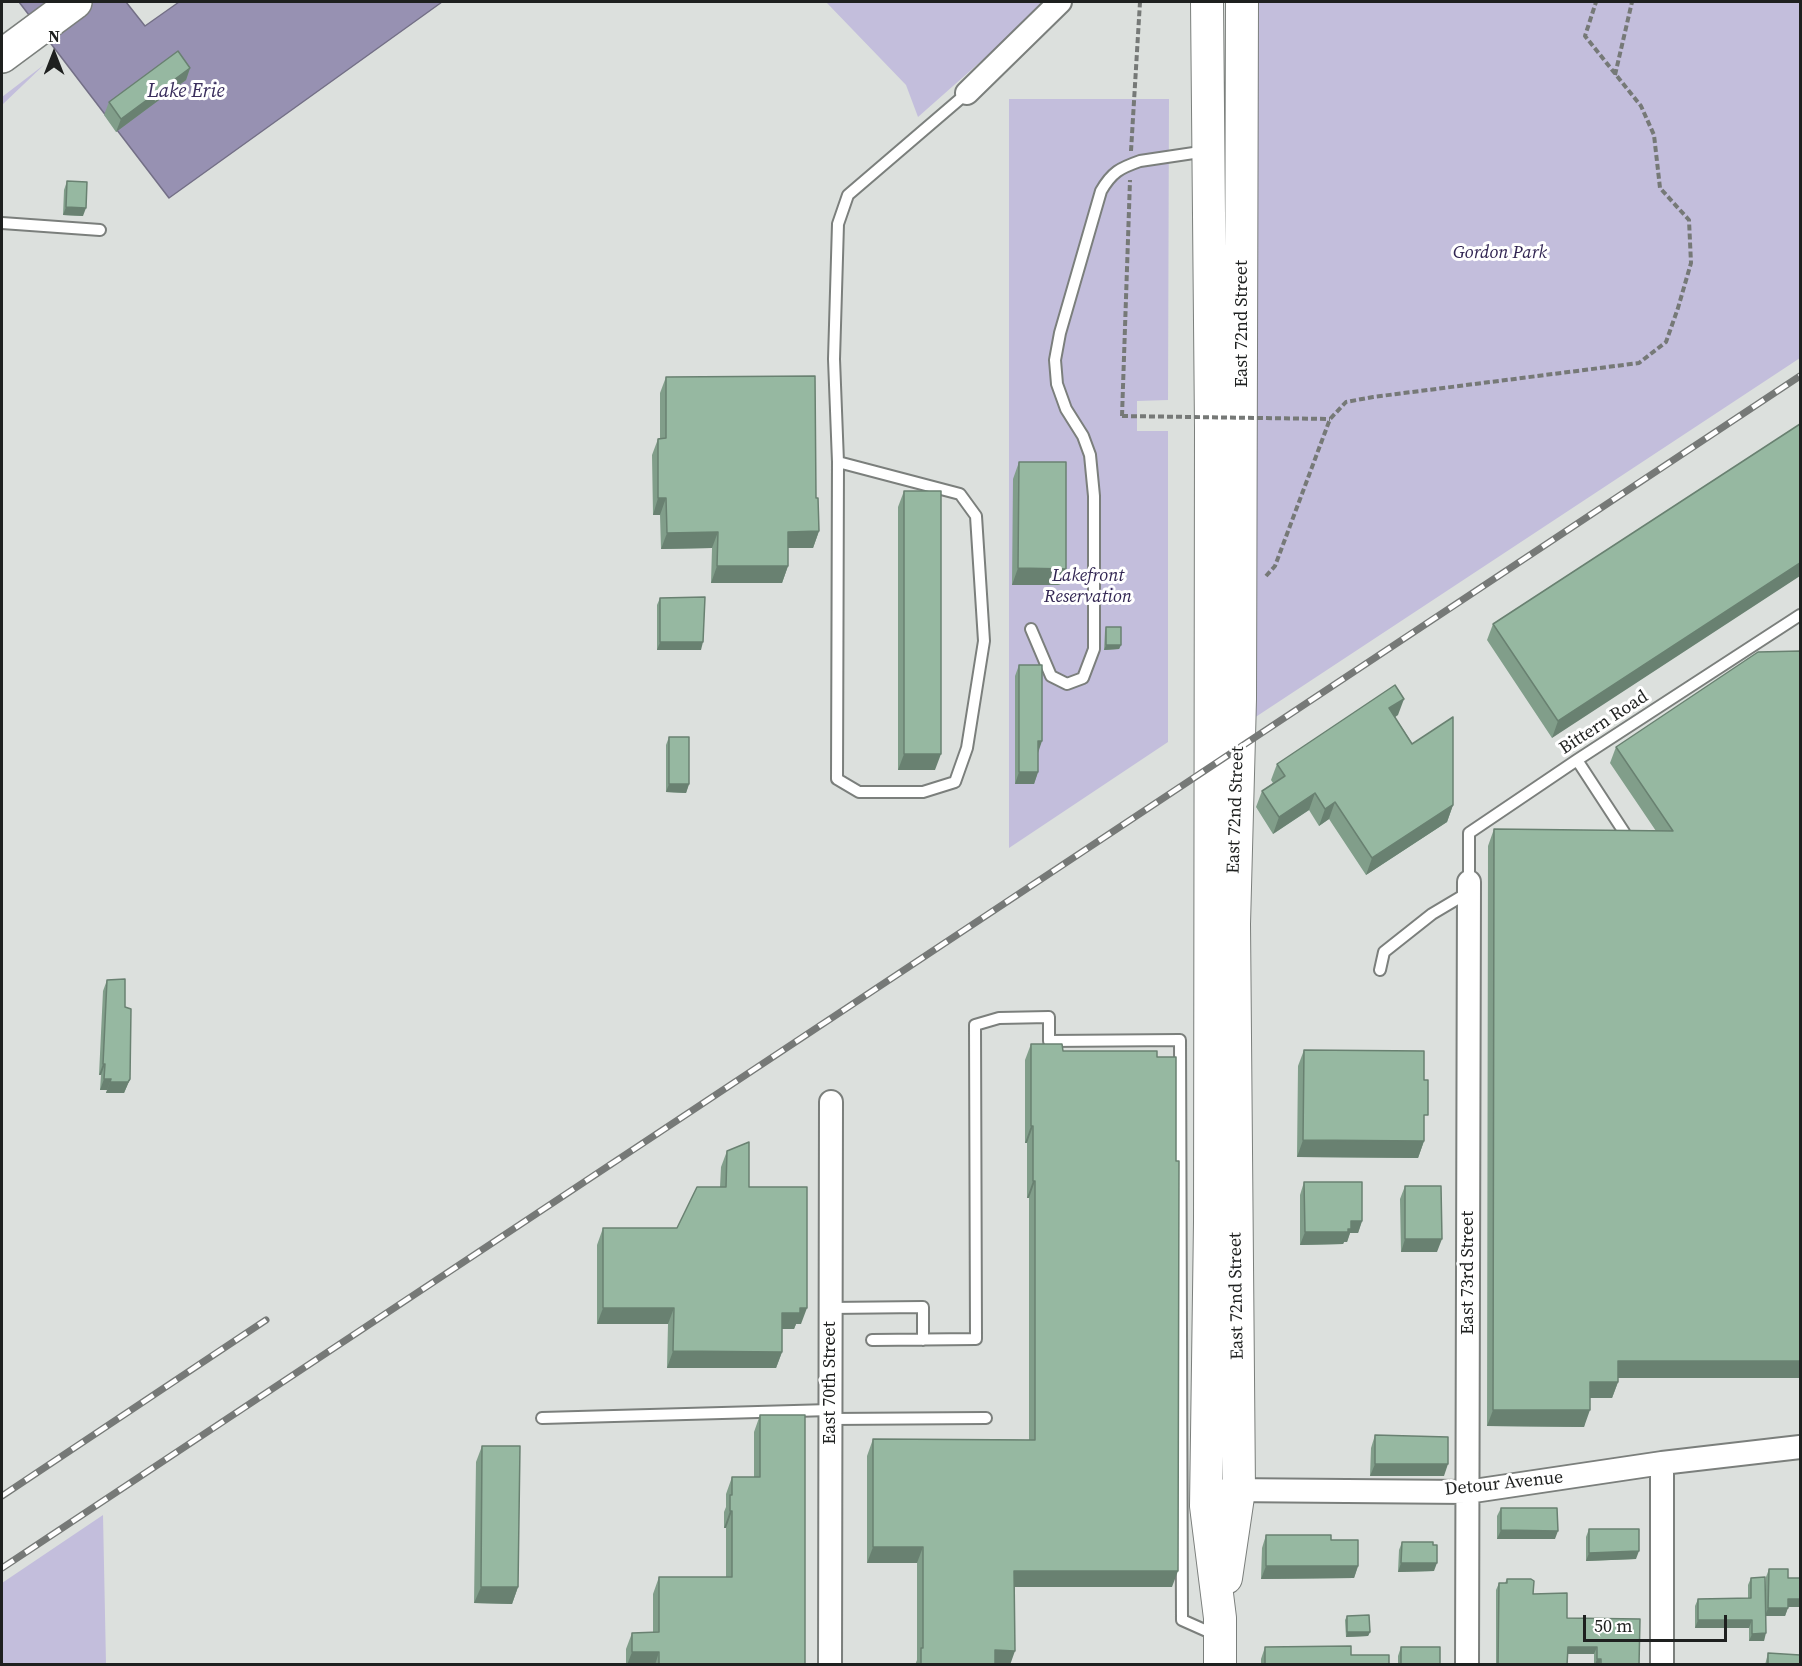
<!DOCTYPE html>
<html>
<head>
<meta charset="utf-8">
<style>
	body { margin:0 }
	#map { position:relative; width:1802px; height:1666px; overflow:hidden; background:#dce0dd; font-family:"Source Serif 4",serif }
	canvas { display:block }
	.frame { position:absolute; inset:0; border:3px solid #1e201f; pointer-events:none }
	.north { position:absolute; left:24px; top:24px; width:60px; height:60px; -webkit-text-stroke:4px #fff; paint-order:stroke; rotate:0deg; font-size:16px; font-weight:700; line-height:24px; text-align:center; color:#1e201f }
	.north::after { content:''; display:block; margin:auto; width:21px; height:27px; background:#1e201f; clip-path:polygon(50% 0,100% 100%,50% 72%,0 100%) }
	.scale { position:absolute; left:1583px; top:1615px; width:144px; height:27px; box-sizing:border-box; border:3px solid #1e201f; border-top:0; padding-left:8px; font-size:18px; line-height:21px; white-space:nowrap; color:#1e201f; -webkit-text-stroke:4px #fff; paint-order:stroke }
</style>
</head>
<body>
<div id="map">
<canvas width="1802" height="1666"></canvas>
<div class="frame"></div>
<div class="north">N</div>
<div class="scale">50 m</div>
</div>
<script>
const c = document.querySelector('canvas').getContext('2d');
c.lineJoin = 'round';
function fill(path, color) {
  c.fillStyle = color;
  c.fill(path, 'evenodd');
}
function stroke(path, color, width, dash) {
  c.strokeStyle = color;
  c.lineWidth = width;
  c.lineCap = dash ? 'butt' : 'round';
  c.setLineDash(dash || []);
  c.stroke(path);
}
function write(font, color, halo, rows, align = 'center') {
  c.font = font + ' "Source Serif 4",serif';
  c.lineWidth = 6;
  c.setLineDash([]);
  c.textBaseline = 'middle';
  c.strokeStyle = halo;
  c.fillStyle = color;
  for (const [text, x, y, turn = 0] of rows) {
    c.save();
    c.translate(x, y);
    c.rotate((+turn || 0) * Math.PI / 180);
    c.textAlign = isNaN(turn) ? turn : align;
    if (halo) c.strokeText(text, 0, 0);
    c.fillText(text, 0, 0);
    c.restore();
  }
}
fill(new Path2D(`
	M826,2H1045L1022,25L918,117L906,85Z
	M1248,2H1800V358L1248,722Z
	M45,64L2,105V97Z
	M1009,99H1169L1168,400L1137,401V431H1168V742L1009,848Z
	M103,1515L106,1664H2V1583Z`), '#c3bedc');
const water = new Path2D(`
	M19,2H126L145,26L179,2H442L169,198Z`);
fill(water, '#9791b2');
stroke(water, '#736f86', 1.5);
const lane = new Path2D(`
	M2,223L100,230
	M838,462L960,494L976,516L984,641L967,748L955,782L923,792H859L837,779L838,462L834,359L838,224L848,195L967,93
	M1031,629L1051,676L1067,684L1083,678L1094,649V496L1090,455L1083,436L1066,409L1057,384L1055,360L1060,333L1101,191C1112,172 1120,168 1140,161L1207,151
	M1577,760L1624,832
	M1469,882V833L1577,760L1800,615
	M1380,970L1384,952L1432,914L1469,892
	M830,1308L923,1307V1340
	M872,1340L976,1339L975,1025L999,1018L1049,1017V1041L1180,1040L1182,1620L1218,1636
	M542,1418L830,1410
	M830,1419L986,1418`);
const street = new Path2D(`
	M967,93L1060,2
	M1662,1463V1664
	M1226,1490L1467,1492L1662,1463L1800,1447
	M830,1664L831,1102
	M1467,1664L1469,882`);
const secondary = new Path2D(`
	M1207,2L1211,428L1210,1222L1206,1506L1220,1618V1664
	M1226,1578L1239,1490L1234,924L1240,699L1242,2`);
const highway = new Path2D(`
	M2,56L75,2`);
stroke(lane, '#7b7f7c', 14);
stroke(street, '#7b7f7c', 26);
stroke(secondary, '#7b7f7c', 34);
stroke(highway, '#7b7f7c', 36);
stroke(new Path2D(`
	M1615,75L1632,2
	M1131,151L1140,2
	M1122,416L1130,180
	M1266,576L1275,566L1330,419L1346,402L1373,397L1639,363L1666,342L1678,308L1691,263L1689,220L1660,188L1654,135L1641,106L1585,36L1596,2`), '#767977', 4, [6, 3]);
stroke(lane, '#fff', 10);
stroke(street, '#fff', 22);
stroke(secondary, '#fff', 32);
stroke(highway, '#fff', 33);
const rail = new Path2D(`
	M2,1496L266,1320
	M2,1568L1800,376`);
stroke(rail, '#767977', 7);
stroke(rail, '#fff', 4.5, [14]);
stroke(new Path2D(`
	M1122,416L1330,419`), '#767977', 4, [6, 3]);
fill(new Path2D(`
	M190,68L186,80L116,132L104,115L109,102Z
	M67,181L83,216L63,215L64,190Z
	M666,377L816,498L819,531L813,548H788V566L782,583H711L712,548L661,549L660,515H653L652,455L658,439L660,438V393Z
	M1800,424L1552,738L1487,640L1493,624Z
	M1019,462L1060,585H1012L1013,479Z
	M904,491L935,770H898V507Z
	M660,598L701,650H657V605Z
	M1106,627L1121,645L1119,649L1104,650L1105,631Z
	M1800,651V1378H1618V1382L1612,1398H1590L1584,1427L1487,1426L1488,846L1494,829L1656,831L1610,763L1616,747Z
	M1019,665L1038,753V772L1034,784H1015V676Z
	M1398,715L1395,717L1453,805L1447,822L1366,875L1329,819L1319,826L1309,810L1273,834L1256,807L1262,791L1273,783L1271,780L1277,764Z
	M669,737L689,784L686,793L666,792V745Z
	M107,980L125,1007L130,1079L124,1093H106L107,1090H100L101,1075H99L103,991Z
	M1031,1044L1063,1051L1172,1587H1014L1010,1665H915L917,1660V1563H867V1456L873,1439L1029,1440V1198H1027V1143H1025V1060Z
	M1304,1050L1424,1141L1418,1158L1297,1157L1298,1066Z
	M727,1151L749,1187L801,1324H796L794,1329H782V1352L776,1368H667L668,1324H597V1245L603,1228H677L720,1187L721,1167Z
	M1304,1182L1362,1221L1358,1233H1350L1347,1242H1344L1343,1244L1300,1245V1195Z
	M1405,1186L1437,1252H1401L1400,1199Z
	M760,1415L805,1665H626V1649L632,1633H653V1594L659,1577H726V1528H724V1512L726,1507V1494L732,1477H754V1432Z
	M1375,1435L1444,1476H1370L1371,1448Z
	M482,1446L518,1587L512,1604L474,1603L476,1462Z
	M1501,1508L1555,1539H1497V1516Z
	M1589,1529L1636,1559L1586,1561V1537Z
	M1266,1535L1331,1540L1358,1566L1354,1578L1261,1579L1262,1548Z
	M1402,1542L1434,1571L1398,1572L1399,1550Z
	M1769,1569L1788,1578L1800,1607H1788L1785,1616H1766L1764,1641H1749V1628H1695V1606L1698,1599L1748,1598V1585L1751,1578L1765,1594L1766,1577Z
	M1507,1579L1533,1594L1567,1618L1639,1665H1594V1654H1568L1567,1665H1496V1590L1499,1583H1505Z
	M1347,1616L1370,1632L1368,1636L1346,1637L1345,1620Z
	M1265,1647L1351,1655L1389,1665H1261V1659Z
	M1401,1647L1440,1665H1398V1656Z
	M1800,1650V1665H1765L1768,1653L1799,1655Z`), '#819e8a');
fill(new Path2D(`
	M190,68L186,80L116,132L121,119Z
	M66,207L86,208L83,216L63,215Z
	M658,498H666L660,515H653Z
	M819,531L813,548H782L788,532Z
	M718,532L712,548L661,549L667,533Z
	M1800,563V576L1552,738L1558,721Z
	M717,566H788L782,583H711Z
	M1018,568L1066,569L1060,585H1012Z
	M660,642H703L701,650H657Z
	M1106,645H1121L1119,649L1104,650Z
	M1404,699L1398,715L1383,725L1389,708Z
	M1038,741H1042L1038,753Z
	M904,754H941L935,770H898Z
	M1019,772H1038L1034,784H1015Z
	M669,784H689L686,793L666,792Z
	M1315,793L1309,810L1273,834L1279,817Z
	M1335,802L1329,819L1319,826L1325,809Z
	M1453,805L1447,822L1366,875L1372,858Z
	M103,1064H105L101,1075H99Z
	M104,1079H111L107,1090H100Z
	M130,1079L124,1093H106L110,1082Z
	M1031,1126H1033L1027,1143H1025Z
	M1303,1140L1424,1141L1418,1158L1297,1157Z
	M1033,1181H1035L1029,1198H1027Z
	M1351,1221H1362L1358,1233H1350L1347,1242H1344L1343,1244L1300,1245L1305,1232Z
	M1405,1239H1442L1437,1252H1401Z
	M603,1308H674L668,1324H597Z
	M800,1308H807L801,1324H796L794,1329H776L782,1313Z
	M673,1351L782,1352L776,1368H667Z
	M1618,1361H1800V1378H1612Z
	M1590,1382H1618L1612,1398H1584Z
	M1493,1410H1590L1584,1427L1487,1426Z
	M1375,1464H1448L1444,1476H1370Z
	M730,1511H732L726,1528H724Z
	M1501,1530L1558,1531L1555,1539H1497Z
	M873,1547H923L917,1563H867Z
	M1639,1551L1636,1559L1586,1561L1589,1553Z
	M1401,1563H1437L1434,1571L1398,1572Z
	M1266,1566H1358L1354,1578L1261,1579Z
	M1014,1571H1178L1172,1587H1008Z
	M481,1587H518L512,1604L474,1603Z
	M1788,1599H1800V1607H1785Z
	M1768,1608H1788L1785,1616H1765Z
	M1698,1620H1752L1749,1628H1695Z
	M1347,1632H1370L1368,1636L1346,1637Z
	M1766,1633L1764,1641H1749L1752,1634Z
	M1568,1647H1597L1594,1654H1565Z
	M995,1650L1015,1651L1010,1665H990Z
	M632,1652H659L655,1665H627Z
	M1597,1659H1601L1599,1665H1595Z`), '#698171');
const building = new Path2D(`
	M178,51L190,68L121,119L109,102Z
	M67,181L87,182L86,208L66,207Z
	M815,376L816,498H818L819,531L788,532V566H717L718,532L667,533L666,498H658V439L666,438V377Z
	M1800,424V563L1558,721L1493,624Z
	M1019,462H1066V569L1018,568Z
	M904,491H941V754H904Z
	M705,597L703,642H660V598Z
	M1106,627H1121V645H1106Z
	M1800,651V1361H1618V1382H1590V1410H1493L1494,829L1673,831L1616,747L1758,652Z
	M1019,665H1042V741H1038V772H1019Z
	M1395,685L1404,699L1389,708L1412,744L1453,717V805L1372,858L1335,802L1325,809L1315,793L1279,817L1262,791L1285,776L1277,764Z
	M669,737H689V784H669Z
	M125,979V1007L131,1009L130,1079L128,1082H110L111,1079H104L105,1064H103L107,980Z
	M1031,1044H1062L1063,1051H1157V1057H1176V1161H1179L1178,1571H1014L1015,1651L995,1650V1665H921V1648H923V1547H873V1439L1035,1440V1181H1033V1126H1031Z
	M1304,1050L1424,1051V1080H1428V1115H1424V1141L1303,1140Z
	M749,1142V1187H807V1308H800V1313H782V1352L673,1351L674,1308H603V1228H677L697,1187H726L727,1151Z
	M1304,1182H1362V1221H1351V1229H1348V1232H1305Z
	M1405,1186H1441L1442,1239H1405Z
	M760,1415H805V1665H659V1652H632V1633L659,1632V1577H732V1511H730V1495H732V1477H760Z
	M1375,1435L1448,1437V1464H1375Z
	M482,1446H520L518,1587H481Z
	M1501,1508H1557L1558,1531L1501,1530Z
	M1589,1529H1639V1551L1589,1553Z
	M1266,1535H1331V1540H1358V1566H1266Z
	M1402,1542H1433V1545H1437V1563H1401Z
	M1769,1569H1788V1578H1800V1599H1788V1608H1768Z
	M1765,1577L1766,1633L1752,1634V1620H1698V1599L1751,1598V1578Z
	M1507,1579H1531L1534,1581L1533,1594L1567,1593V1618L1640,1619L1639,1665H1601V1659H1597V1647H1568L1567,1665H1498L1499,1583H1507Z
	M1369,1615L1370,1632H1347V1616Z
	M1351,1646V1655H1389V1665H1265V1647Z
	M1401,1647H1440V1665H1401Z
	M1768,1653L1800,1655V1665H1768Z`);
fill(building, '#96b8a1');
stroke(building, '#698171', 1.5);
write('italic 18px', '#312552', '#fff', [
	["Gordon Park",1500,253],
	["Lakefront",1088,576],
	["Reservation",1088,597]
]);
write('18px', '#1e201f', '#fff', [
	["East 72nd Street",1242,324,-90],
	["Bittern Road",1604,723,-33],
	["East 72nd Street",1236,810,-88],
	["East 73rd Street",1468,1273,-90],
	["East 72nd Street",1237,1296,-91],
	["East 70th Street",830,1383,-90],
	["Detour Avenue",1504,1484,-6]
]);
write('italic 20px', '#392d5c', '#fff', [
	["Lake Erie",186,92]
]);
</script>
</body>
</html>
